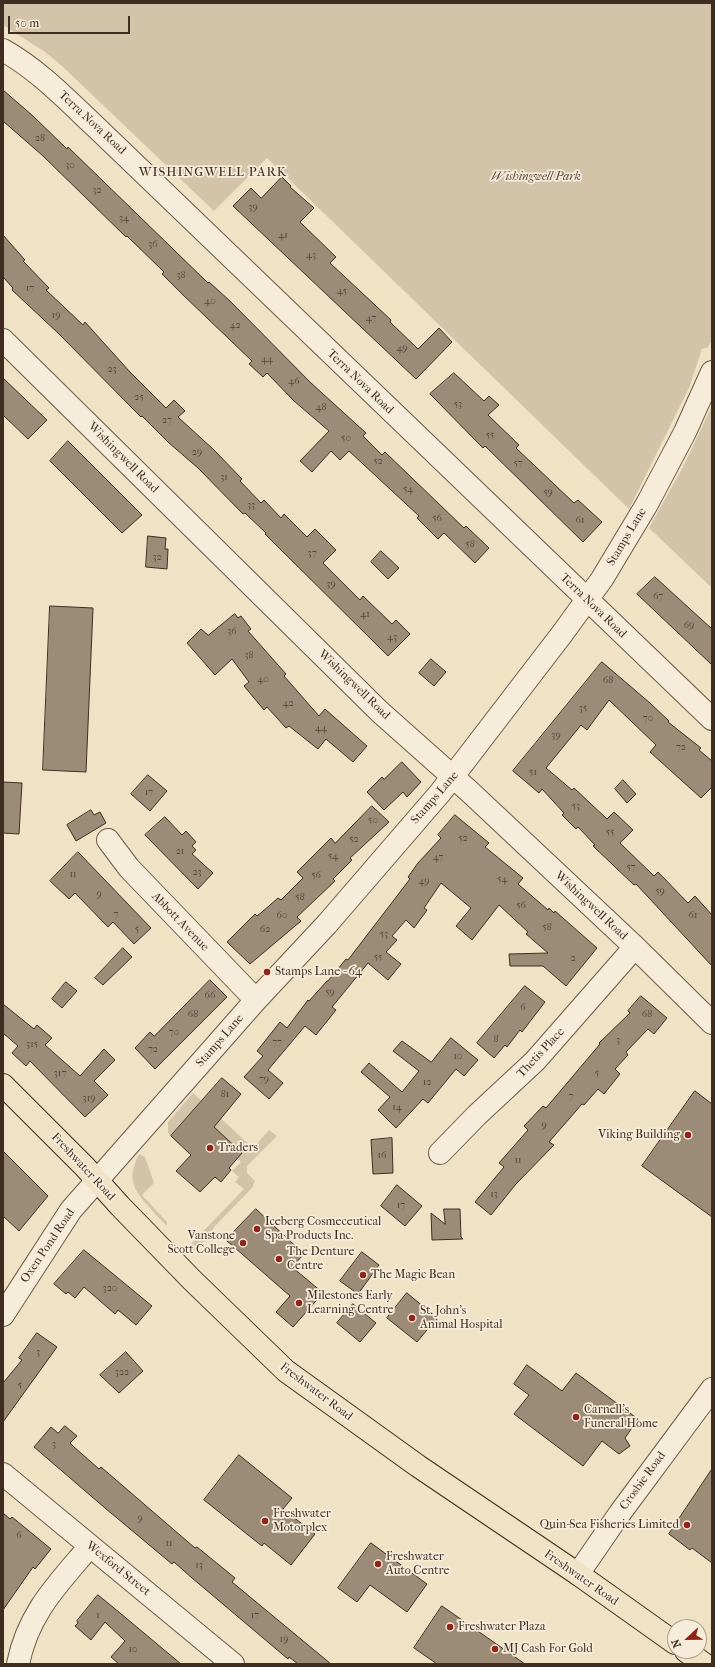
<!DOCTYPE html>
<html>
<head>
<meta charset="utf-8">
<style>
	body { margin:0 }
	#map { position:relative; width:715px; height:1667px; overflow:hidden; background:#f0e2c5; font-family:"IM FELL French Canon",serif }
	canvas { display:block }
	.frame { position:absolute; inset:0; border:4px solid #412c22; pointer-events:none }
	.north { position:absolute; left:667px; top:1619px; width:40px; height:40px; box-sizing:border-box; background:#f5ecd9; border:1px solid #ad9f90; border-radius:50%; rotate:248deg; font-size:11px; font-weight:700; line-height:16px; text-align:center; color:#412c22 }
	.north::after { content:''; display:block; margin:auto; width:14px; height:18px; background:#8f2418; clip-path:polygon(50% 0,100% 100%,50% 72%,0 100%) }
	.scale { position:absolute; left:8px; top:16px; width:122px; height:18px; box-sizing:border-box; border:2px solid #412c22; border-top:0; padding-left:5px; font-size:12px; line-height:14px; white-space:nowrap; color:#412c22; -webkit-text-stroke:3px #f5ecd9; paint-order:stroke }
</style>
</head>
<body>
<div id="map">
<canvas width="715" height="1667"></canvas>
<div class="frame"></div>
<div class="north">N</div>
<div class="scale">50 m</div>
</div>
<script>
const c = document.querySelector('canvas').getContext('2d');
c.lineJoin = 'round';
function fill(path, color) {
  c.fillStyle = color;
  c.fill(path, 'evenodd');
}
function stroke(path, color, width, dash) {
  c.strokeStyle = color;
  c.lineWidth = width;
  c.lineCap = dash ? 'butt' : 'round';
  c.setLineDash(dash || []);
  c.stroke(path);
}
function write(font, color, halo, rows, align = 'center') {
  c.font = font + ' "IM FELL French Canon",serif';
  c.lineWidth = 3.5;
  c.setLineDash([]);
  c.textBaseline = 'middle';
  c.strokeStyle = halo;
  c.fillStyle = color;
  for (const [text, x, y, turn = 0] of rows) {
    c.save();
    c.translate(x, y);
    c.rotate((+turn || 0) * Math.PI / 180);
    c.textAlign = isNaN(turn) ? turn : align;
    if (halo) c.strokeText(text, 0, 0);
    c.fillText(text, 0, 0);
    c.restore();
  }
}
fill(new Path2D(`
	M3,3H712V340L708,347L702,349L689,388L629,509L267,158L214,211L62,66L45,52L3,25Z
	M712,406V588L649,528L683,467Z
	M193,1093L253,1148L269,1130L277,1136L247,1166V1173L255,1181L252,1188L215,1226L202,1245L194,1253L188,1247L244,1189L235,1182L239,1177L232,1171L241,1162L192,1113L171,1136L168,1133V1122Z
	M139,1154L145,1157L154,1183L142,1195L167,1222V1226C161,1220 155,1214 149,1207C132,1188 127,1178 139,1154Z`), '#d2c3a9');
const building = new Path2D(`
	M3,90L33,116L67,149L68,147L208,283L209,282L230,301L311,383L366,433L363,436L382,455L385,452L464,528L466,526L489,548L475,563L444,533L438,539L417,518L419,516L349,451L340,460L331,451L312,472L300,461L329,431L294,401L267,373L263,377L249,364L252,361L183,295L162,274L164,272L127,236L126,237L43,156L3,121Z
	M282,177L291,186L290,187L314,208L300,222L336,257L330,263L391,320L390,322L418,349L439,328L452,342L416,379L233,206L251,188L261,198Z
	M3,235L25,260L23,261L49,288L46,290L83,325L85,322L130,372L166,408L174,400L185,411L178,417L214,450L242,479L240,481L261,503L264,500L281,518L284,514L307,537L315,529L336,550L323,563L360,600L363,596L392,624L396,620L410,634L388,656L265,534L266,533L245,513L243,514L198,468L169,443L142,416L141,417L58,333L12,290L13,288L3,277Z
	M454,373L484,401L489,396L499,405L488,415L519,445L516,448L574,503L578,500L602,522L583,542L485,446L483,448L430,394Z
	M3,378L47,420L28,439L3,415Z
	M68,441L142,515L122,533L50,461Z
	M148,536L166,538L165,549H168L167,569L146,567Z
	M381,551L399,568L388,579L371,562Z
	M655,577L712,629V665L637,594Z
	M50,606L93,608L86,772L43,770Z
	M235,614L238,618L241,616L251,629L248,631L286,674L284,676L319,716L325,709L367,746L353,762L326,739L318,749L289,726L286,728L267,707L264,710L244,686L249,682L232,659L215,675L187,643L201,629L208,635Z
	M431,659L446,672L434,686L419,673Z
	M602,662L650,703L669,721L668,722L701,748L699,750L712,761V787L701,798L650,752L656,745L609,700L587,730L581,725L546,768L572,790L574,788L607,819L614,812L633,830L620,843L654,876L658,872L688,903L695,896L712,915V966L636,884L634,885L593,846L595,845L578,827L576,829L562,815L564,813L542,789L539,793L513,771Z
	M402,762L421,782L407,797L403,792L384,810L367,792L382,777L384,779Z
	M148,775L167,791L150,811L131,794Z
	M623,780L636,794L627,803L615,789Z
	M3,782L22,783L19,834L3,833Z
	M372,806L389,822L350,858L352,860L333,879L335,881L297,917L301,921L250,964L227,942L255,914L257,916L262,912L278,898L281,900L303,878L297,872L331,838L335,843Z
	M91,810L94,815L100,812L106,823L76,841L67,825Z
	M455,815L489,843L485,847L523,878L518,884L548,910L549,908L554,913L555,911L597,948L566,986L543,966H510L509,954L548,953L526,934L528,932L499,905L472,940L456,926L471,908L441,883L424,908L427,910L414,928L406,920L392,936L397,940L386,952L401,964L388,980L368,963L332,1007L336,1010L316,1035L305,1026L268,1070L283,1083L269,1099L244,1077L263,1056L257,1051L280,1022L287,1028L308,1000L309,1001L327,981H328L346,959L348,960L410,879L408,877L418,863L441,838L438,835Z
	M165,817L182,835L186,831L196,842L192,846L196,850L192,854L213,873L198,889L145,835Z
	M78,852L151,928L134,944L113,922L108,927L75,893L69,899L50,881Z
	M123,948L132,957L103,985L95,978Z
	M210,980L227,997L155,1069L135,1048L150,1032L154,1036Z
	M66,982L77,991L62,1008L52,999Z
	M525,986L545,1002L522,1032L520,1030L507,1047L505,1045L494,1058L477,1043Z
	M641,996L667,1018L654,1034L648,1029L626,1052L628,1055L615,1069L620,1074L604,1094L598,1089L584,1105L582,1104L549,1142L554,1145L516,1184L491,1215L475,1202L504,1167L499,1163L528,1130L524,1126L543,1106L546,1108L600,1044L599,1043L630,1013L628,1011Z
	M3,1004L34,1029L37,1025L52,1038L45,1045L80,1076L104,1049L115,1060L94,1081L108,1095L85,1117L30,1061L26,1066L12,1053L18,1046L3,1033Z
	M451,1038L478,1060L464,1076L456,1069L428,1103L423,1099L396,1128L378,1110L390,1097L361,1072L369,1063L402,1092L419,1071L393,1051L402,1041L431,1062Z
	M222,1078L241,1094L214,1127L242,1153L229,1168L231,1170L221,1182L215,1177L200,1192L176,1171L191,1155L171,1136Z
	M695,1091L712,1104V1217L642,1166Z
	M392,1138L393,1173L373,1174L371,1140Z
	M3,1151L48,1196L19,1231L3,1216Z
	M397,1185L422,1206L405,1226L381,1206Z
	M256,1209L304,1254L292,1267L323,1293L293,1327L276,1312L290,1296L226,1240Z
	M444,1209H460L461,1237L463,1239L432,1240L431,1213L445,1224Z
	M84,1250L152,1306L136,1325L118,1310L115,1314L84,1287L75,1298L68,1292L66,1294L54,1284Z
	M362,1252L379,1265L358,1294L340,1281Z
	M407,1293L437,1318L417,1342L387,1318Z
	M353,1304L376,1323L360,1342L337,1323Z
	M37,1333L57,1347L3,1422V1383L22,1360L19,1358Z
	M126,1352L143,1371L119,1393L100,1375Z
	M527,1365L562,1391L576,1373L638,1419L625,1438L630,1446L619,1454L602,1441L583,1466L514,1414L529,1395L514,1384Z
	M65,1426L77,1436L70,1443L74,1447L99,1469L101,1467L195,1548L197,1547L235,1578L232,1582L331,1664H298L289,1657L288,1659L192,1578L174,1562L172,1564L105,1508L34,1447L51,1427L58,1433Z
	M239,1455L292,1498L283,1509L315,1534L291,1565L264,1543L262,1546L204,1500Z
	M712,1469V1563L692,1548L690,1550L669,1534Z
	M3,1513L10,1519L12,1517L51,1549L35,1569L33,1567L3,1610Z
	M371,1543L427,1584L407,1612L370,1585L357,1602L338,1588Z
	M98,1595L114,1608L181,1664H119L111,1657L125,1641L105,1622L91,1640L75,1626L78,1623L77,1621Z
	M442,1606L525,1664H437L414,1648Z`);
fill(building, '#9c8b77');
stroke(building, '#412c22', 1);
const minor = new Path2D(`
	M3,50C39,70 69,102 99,130L712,719
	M3,340L380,712L470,792L635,947L712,1023
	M108,840L129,868L256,1000
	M440,1153L477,1115L535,1061L635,947
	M3,1315L71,1210L256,1000L327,924L440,793L562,634L602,579L647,504L685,432L712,372
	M3,1474L233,1664
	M578,1574L620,1513L712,1389
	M18,1664C28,1613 58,1584 90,1546`);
const major = new Path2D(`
	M3,1085L85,1167L120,1206L192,1280L286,1371L418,1466L578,1574L675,1643
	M686,1651L704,1664`);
stroke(minor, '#6d5a4b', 24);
stroke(major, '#412c22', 24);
stroke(minor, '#f5ecd9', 22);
stroke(major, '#f0e2c5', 22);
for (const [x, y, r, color] of [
	[267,972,4,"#8f2418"],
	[688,1135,4,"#8f2418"],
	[210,1148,4,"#8f2418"],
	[257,1229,4,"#8f2418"],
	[243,1243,4,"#8f2418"],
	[279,1259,4,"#8f2418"],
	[363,1275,4,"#8f2418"],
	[299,1303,4,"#8f2418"],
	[412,1318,4,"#8f2418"],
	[576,1417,4,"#8f2418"],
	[265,1521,4,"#8f2418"],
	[687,1525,4,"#8f2418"],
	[378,1564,4,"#8f2418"],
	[450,1627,4,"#8f2418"],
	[495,1649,4,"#8f2418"]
]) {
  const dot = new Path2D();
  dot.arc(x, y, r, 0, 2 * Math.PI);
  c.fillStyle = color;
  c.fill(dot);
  stroke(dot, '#f5ecd9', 1.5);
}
write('10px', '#584437', null, [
	["28",40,139],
	["30",70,166],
	["32",97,191],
	["39",253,208],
	["34",124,219],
	["41",283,236],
	["36",153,245],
	["43",311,256],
	["38",181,276],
	["17",30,289],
	["45",342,292],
	["40",210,302],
	["19",56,316],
	["47",371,319],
	["42",235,326],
	["49",402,349],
	["44",267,360],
	["23",112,370],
	["46",294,382],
	["25",139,398],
	["53",458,405],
	["48",321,408],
	["27",167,421],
	["55",490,436],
	["50",346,439],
	["29",197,453],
	["52",378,462],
	["57",518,464],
	["31",224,478],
	["54",408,490],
	["59",548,493],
	["33",251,506],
	["56",437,519],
	["61",580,521],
	["58",470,545],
	["37",312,554],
	["32",157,558],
	["39",331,585],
	["67",658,597],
	["41",365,615],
	["69",689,626],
	["36",232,632],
	["43",392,638],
	["38",249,656],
	["40",263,680],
	["68",608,681],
	["42",288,704],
	["35",583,709],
	["70",648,719],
	["44",321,729],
	["39",556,736],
	["72",681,748],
	["51",533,773],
	["17",149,793],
	["53",576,807],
	["50",373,821],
	["55",610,833],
	["52",463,839],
	["52",354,840],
	["21",180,852],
	["54",333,857],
	["47",438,858],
	["57",631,868],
	["23",197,873],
	["11",73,875],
	["56",316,876],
	["54",502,880],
	["49",424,882],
	["59",660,892],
	["9",99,895],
	["58",300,898],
	["56",521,906],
	["7",116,915],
	["60",282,916],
	["61",693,916],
	["58",547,928],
	["5",137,930],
	["62",265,930],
	["53",384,935],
	["55",378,958],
	["2",573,959],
	["59",330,993],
	["66",210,996],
	["6",523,1008],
	["68",193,1015],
	["68",647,1015],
	["70",174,1033],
	["8",496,1040],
	["3",618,1041],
	["77",277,1043],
	["315",32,1045],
	["72",153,1050],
	["10",458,1057],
	["317",60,1074],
	["5",597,1074],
	["79",264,1080],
	["12",427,1083],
	["81",225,1095],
	["7",571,1097],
	["319",89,1099],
	["14",397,1108],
	["9",544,1126],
	["16",382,1156],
	["11",518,1161],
	["13",494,1195],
	["17",401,1206],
	["320",110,1289],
	["3",38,1353],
	["322",122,1373],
	["5",20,1386],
	["3",54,1445],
	["9",140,1519],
	["6",19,1536],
	["11",169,1544],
	["13",199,1566],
	["1",98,1616],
	["17",255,1616],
	["19",284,1640],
	["10",133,1650]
]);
write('12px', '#412c22', '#f5ecd9', [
	["Terra Nova Road",92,123,43],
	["Terra Nova Road",360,382,44],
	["Wishingwell Road",123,458,45],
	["Stamps Lane",627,537,-59],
	["Terra Nova Road",593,606,44],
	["Wishingwell Road",354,685,44],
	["Stamps Lane",435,798,-49],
	["Wishingwell Road",591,906,43],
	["Abbott Avenue",180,922,46],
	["Stamps Lane",220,1041,-49],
	["Thetis Place",541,1053,-47],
	["Freshwater Road",83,1167,47],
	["Oxen Pond Road",48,1246,-56],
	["Freshwater Road",316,1392,37],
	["Crosbie Road",643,1481,-54],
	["Wexford Street",118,1569,39],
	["Freshwater Road",581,1578,35]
]);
write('italic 12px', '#5e4a3d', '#f5ecd9', [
	["Wishingwell Park",536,177]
]);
write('12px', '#412c22', '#f5ecd9', [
	["Stamps Lane - 64",275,972],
	["Viking Building",680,1135,"right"],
	["Traders",218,1148],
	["Iceberg Cosmeceutical",265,1222],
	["Spa Products Inc.",265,1236],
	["Vanstone",235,1236,"right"],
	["Scott College",235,1250,"right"],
	["The Denture",287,1252],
	["Centre",287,1266],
	["The Magic Bean",371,1275],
	["Milestones Early",307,1296],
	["Learning Centre",307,1310],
	["St. John's",420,1311],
	["Animal Hospital",420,1325],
	["Carnell's",584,1410],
	["Funeral Home",584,1424],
	["Freshwater",273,1514],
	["Motorplex",273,1528],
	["Quin-Sea Fisheries Limited",679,1525,"right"],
	["Freshwater",386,1557],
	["Auto Centre",386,1571],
	["Freshwater Plaza",458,1627],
	["MJ Cash For Gold",503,1649]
], 'left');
c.letterSpacing = '1px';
write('13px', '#412c22', '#f5ecd9', [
	["WISHINGWELL PARK",213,173]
]);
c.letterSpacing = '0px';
</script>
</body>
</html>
